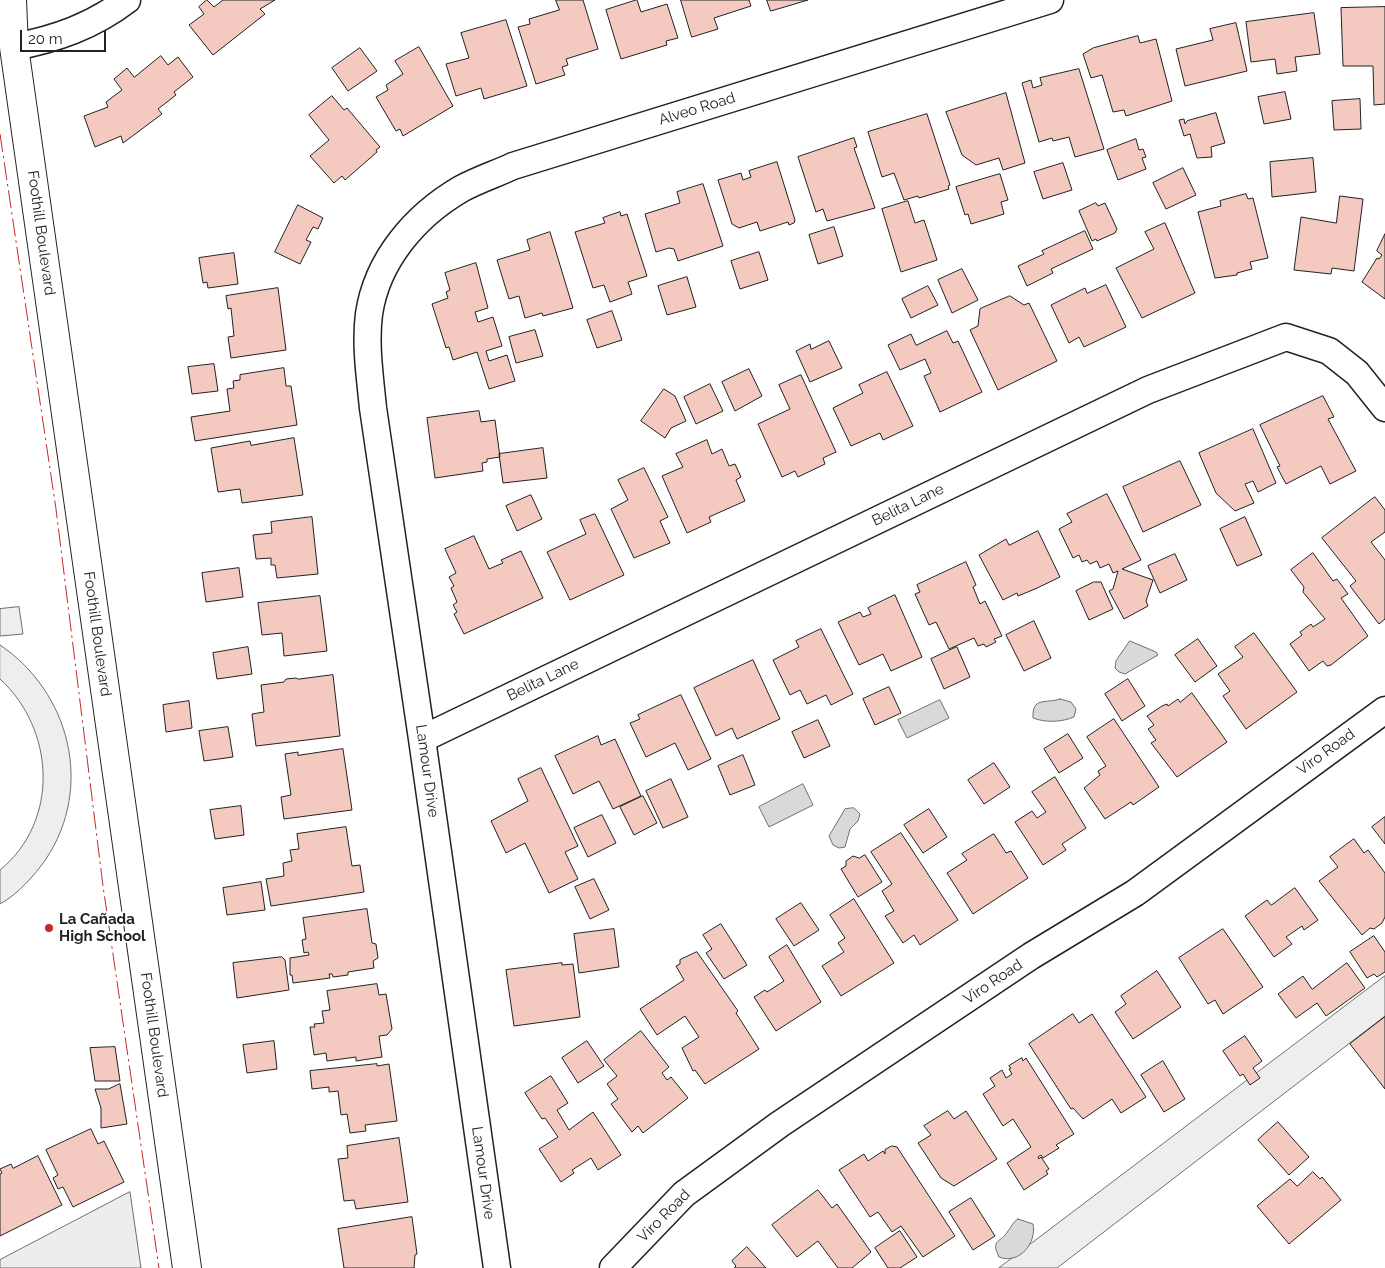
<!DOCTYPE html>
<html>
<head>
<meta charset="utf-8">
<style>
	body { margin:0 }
	#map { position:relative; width:1385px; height:1268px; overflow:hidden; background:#fff; font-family:Raleway,sans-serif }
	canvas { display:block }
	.scale { position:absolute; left:20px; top:30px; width:86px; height:22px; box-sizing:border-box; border:2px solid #222; border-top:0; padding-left:6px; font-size:15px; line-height:18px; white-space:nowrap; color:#222; -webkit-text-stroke:4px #fff; paint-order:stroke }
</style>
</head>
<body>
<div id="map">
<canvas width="1385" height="1268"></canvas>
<div class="scale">20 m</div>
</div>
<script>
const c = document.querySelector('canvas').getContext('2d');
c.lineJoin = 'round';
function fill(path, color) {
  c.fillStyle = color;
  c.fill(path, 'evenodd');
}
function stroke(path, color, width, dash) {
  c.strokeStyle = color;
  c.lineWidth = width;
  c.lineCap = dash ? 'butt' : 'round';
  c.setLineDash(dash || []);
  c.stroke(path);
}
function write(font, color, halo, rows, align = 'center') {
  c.font = font + ' Raleway,sans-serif';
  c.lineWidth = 4;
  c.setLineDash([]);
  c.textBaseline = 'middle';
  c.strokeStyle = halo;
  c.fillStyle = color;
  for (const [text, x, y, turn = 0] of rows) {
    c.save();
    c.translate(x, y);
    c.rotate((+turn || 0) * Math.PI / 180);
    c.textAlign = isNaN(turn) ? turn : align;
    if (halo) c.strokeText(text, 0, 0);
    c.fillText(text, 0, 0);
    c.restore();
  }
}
const green = new Path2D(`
	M19,607L23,634L0,636V609Z
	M0,645C70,692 94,787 46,859C34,876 18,894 0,904V870C60,821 55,729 0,679Z
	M1385,976V1016L1057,1268H999Z`);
fill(green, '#eee');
stroke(green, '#6f6f6f', 1);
const parking = new Path2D(`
	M130,1192L141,1268H0V1260Z`);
fill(parking, '#ededed');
stroke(parking, '#6f6f6f', 1);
const water = new Path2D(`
	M1130,641L1156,652L1158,655L1125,674L1119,672L1115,668L1116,661Z
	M1060,699L1071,702L1076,709L1074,717C1062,722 1046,723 1033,718C1032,696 1046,704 1060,699Z
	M940,700L949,718L907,738L898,720Z
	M803,784L813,805L769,827L759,807Z
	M854,808L860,814L858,821L850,829L845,847L839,848L833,845L829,836L845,809Z
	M1018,1219L1033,1224C1037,1243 1019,1265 999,1257C990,1239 1001,1243 1008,1231C1012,1226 1012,1223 1018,1219Z`);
fill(water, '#d9d9d9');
stroke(water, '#6f6f6f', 1);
const building = new Path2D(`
	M207,0L214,7L223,0H275L260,9L265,14L213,55L189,25L204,14L199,7Z
	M556,0H583L598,49L566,59L568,65L562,67L565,75L536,84L518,27L530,24L529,19L559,10Z
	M637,0L641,12L667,4L678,38L666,41L667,45L621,59L606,10Z
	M681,0H749L751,6L714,18L718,29L692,37Z
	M767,0H808L771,11Z
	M1385,7V104L1374,105L1373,66H1343L1341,8Z
	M1314,13L1320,54L1295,57L1297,71L1277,74L1275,59L1251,62L1246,22Z
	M506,20L527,86L484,99L481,88L456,96L446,64L469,58L461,33Z
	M1236,23L1247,71L1185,86L1176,49L1213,40L1210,29Z
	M1138,36L1140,43L1156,39L1172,101L1126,116L1124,110L1113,112L1102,75L1091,78L1083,54L1093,48Z
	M419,47L453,106L403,136L400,129L396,131L376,97L388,90L386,85L403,74L395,61Z
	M360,48L377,71L348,91L332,68Z
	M161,56L168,65L178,57L193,77L174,92L176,95L158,109L162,114L123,143L121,136L95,147L84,116L108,107L106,102L122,90L114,79L127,68L134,77Z
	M1079,69L1104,149L1075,157L1069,137L1053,141L1052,138L1039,142L1022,83L1031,80L1033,88L1042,85L1040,78Z
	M1285,92L1291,119L1264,124L1258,97Z
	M1006,93L1025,163L1003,170L999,158L976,165L962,155L946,112Z
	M332,96L344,110L347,108L380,147L376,150L377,152L345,180L342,176L334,183L310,156L329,140L309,115Z
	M1360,99L1361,129L1334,130L1332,101Z
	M1216,113L1225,143L1211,147L1212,157L1197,158L1190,134L1184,136L1179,120L1184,119L1185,124L1187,121Z
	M927,114L950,185L948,186L949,189L919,198L918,196L904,200L894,173L882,177L868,132Z
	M854,138L857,147L854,148L875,208L827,221L823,209L816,212L798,157Z
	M1136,139L1139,150L1143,149L1146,157L1142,158L1146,169L1118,180L1107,150Z
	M1313,158L1316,192L1272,197L1270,162Z
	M777,162L795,220L794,223L789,225L788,222L760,231L757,222L739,228L732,224L718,180L741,173L743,180L751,177L749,171Z
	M1063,163L1072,190L1043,199L1034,172Z
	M1183,168L1196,195L1166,209L1153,183Z
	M1000,174L1008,200L1001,202L1004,214L971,224L968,214L965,215L956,187Z
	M703,184L723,246L678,261L674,249L669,248L656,252L645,214L680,203L677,192Z
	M1246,194L1248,199L1253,198L1268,258L1250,262L1252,269L1237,273V275L1215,278L1198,212L1221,206L1220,201Z
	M1340,196L1363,199L1354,271L1332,268L1331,274L1294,270L1301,217L1336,223Z
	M908,201L915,223L924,220L937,260L901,272L882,209Z
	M1096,203L1098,206L1105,203L1117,229L1115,233L1097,241L1096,239L1092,241L1079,211Z
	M298,205L323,218L318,229L313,227L306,240L311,242L300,264L275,252Z
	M620,212L621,216L627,214L647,276L628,282L632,294L610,302L604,285L593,288L575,232L605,223L603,218Z
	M1165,223L1195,293L1142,318L1116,268L1154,249L1145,232Z
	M834,227L843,256L818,264L809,235Z
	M1085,231L1093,249L1051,269L1053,273L1027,286L1018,266L1044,254L1042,251Z
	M550,232L573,308L543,316L542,313L525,318L519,296L509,299L497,260L530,250L527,240Z
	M1385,234V299L1362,282L1377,258L1379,259L1382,255L1377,251Z
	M759,252L768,280L740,289L731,261Z
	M234,253L238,284L208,288L207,282L203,283L199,258Z
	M476,263L488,308L475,312L478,322L493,317L502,346L486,351L489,361L507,355L515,381L489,389L477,352L453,360L449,347L446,348L432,304L448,298L446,292L450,290L445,273Z
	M962,269L978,300L952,313L938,280Z
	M687,277L696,307L667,315L658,286Z
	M1106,285L1126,327L1084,347L1079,337L1069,343L1051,305L1085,288L1087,293Z
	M928,286L938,305L911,318L902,299Z
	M278,288L286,350L231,358L228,337L234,336L231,308L228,309L226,296Z
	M1010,296L1024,305L1029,303L1057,361L998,390L970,330L978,326L980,309Z
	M612,311L622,340L597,348L587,320Z
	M535,330L543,356L516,363L509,337Z
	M947,331L953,343L958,341L982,392L940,412L924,376L931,373L925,359L900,370L888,345L911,334L916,345Z
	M829,341L842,368L810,382L796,351L810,344L811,349Z
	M214,364L218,391L192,394L188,367Z
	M284,368L286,386H291L297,425L195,441L191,417L230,411L227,389L234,388L233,381L240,380V375Z
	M749,369L762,396L735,411L722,382Z
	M887,372L913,426L883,440L880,433L851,446L833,408L863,393L859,385Z
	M801,375L836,452L823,458L825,464L798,477L795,471L782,477L758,424L790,409L779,385Z
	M710,384L723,411L696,424L684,397Z
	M664,389L675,396L686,421L671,428L665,438L641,421Z
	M1323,396L1334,417L1328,419L1356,471L1330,484L1321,466L1286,484L1277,467L1280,466L1260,425Z
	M479,411L481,422L495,420L500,457L487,459V462L482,463L483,471L435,478L427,418Z
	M1253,429L1276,483L1258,492L1253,481L1245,484L1254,503L1235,511L1216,493L1199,453Z
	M294,438L303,495L242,503L240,489L218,492L211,448L250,441L251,445Z
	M707,440L712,454L722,449L729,466L735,464L741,477L736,480L745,501L709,517L711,522L687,533L662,476L683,467L676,454Z
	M543,448L547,478L503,483L499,454Z
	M1180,461L1201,505L1143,532L1123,487Z
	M644,468L668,517L660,521L670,543L634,558L611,509L628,500L618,480Z
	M1107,494L1141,560L1122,569L1153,580L1146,601L1148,606L1124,619L1109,591L1113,589L1118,571L1113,573L1109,564L1100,568L1097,561L1090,564L1087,560L1082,562L1079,555L1073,558L1059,529L1072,522L1067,514Z
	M531,495L542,519L517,531L506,506Z
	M1375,497L1385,510V532L1371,542L1385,560V619L1379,624L1350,586L1356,581L1322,538Z
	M595,514L624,575L570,600L547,552L586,534L580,520Z
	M312,517L318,574L277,578L275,565H271V558L256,559L253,535L272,533L271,522Z
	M1245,517L1262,555L1237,566L1220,529Z
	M1038,531L1060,577L1035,589L1018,596L1017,593L1003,600L979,555L1006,539L1009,545Z
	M474,536L489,569L503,563L501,560L521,551L543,598L464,634L454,614L457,612L453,605L457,602L451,588L454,586L449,577L456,573L445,549Z
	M1313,553L1333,581L1337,579L1348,594L1341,598L1368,636L1331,665L1327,666L1323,661L1309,671L1290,644L1302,635L1300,632L1311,624L1313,627L1325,619L1303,592L1304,587L1291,570Z
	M1175,554L1187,580L1160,593L1148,566Z
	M966,562L976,585L973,587L980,604L985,601L1002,636L994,639L996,642L986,647L984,644L978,646L974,638L949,649L936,622L929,625L915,594L920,592L917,585Z
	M239,568L243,597L206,602L202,573Z
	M1094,582H1101L1113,609L1089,620L1076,591Z
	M895,595L922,657L891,671L883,654L859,665L838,622L860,612L863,617L871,614L868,608Z
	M320,596L327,651L284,656L282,633L262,635L258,603Z
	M1034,621L1051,658L1024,671L1006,635Z
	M821,629L853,694L831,705L826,695L807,704L800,690L790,695L773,660L799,647L796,641Z
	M1254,633L1297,692L1246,729L1223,696L1230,691L1218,674L1243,657L1235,647Z
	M1198,639L1217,666L1195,682L1175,655Z
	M248,647L252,674L217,679L213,653Z
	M957,647L970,677L944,689L931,659Z
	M753,660L780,719L737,739L732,728L716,736L694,688Z
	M333,675L340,736L256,746L252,714L264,712L261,685L284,682L286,679L296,678L298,679Z
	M1128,679L1145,706L1122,721L1105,694Z
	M889,687L901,713L875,725L863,699Z
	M1192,693L1227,742L1177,777L1151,743L1156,740L1148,729L1154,725L1147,716L1162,706L1167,704L1168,706L1178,699L1180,702Z
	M681,695L711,759L688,770L675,743L646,757L630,723L640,719L638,715Z
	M189,701L192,728L166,732L163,705Z
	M1114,719L1159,787L1133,805L1131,802L1105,819L1084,788L1100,775L1098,771L1106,766L1087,737Z
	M818,720L830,746L804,758L792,732Z
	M228,727L233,757L204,761L199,731Z
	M1068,734L1083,758L1059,773L1044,749Z
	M598,736L601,745L615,739L641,796L613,809L599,781L573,794L555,756Z
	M343,749L352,810L284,819L281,797L291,795L285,754L298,752V755Z
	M743,755L755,785L730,795L718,766Z
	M994,763L1010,787L984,804L968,780Z
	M541,768L578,846L565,852L578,879L549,893L525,843L506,853L491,821L528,801L518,779Z
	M1055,777L1086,828L1062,844L1066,850L1043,865L1015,822L1032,811L1037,818L1046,812L1032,792Z
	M671,779L688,817L663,828L646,791Z
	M643,796L657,823L634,835L620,807Z
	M241,806L244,835L215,839L210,810Z
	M929,809L947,837L923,853L904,825Z
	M602,815L616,843L588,857L574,828Z
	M1385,817V844L1372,827Z
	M346,827L352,866L360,865L364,892L271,906L266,879L284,876L283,863L292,861L290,850L299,849L297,834Z
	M901,833L958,920L920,945L914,935L903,943L885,916L894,911L882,891L892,884L871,852Z
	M994,834L1006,853L1011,851L1028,878L973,914L947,873L967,860L962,854Z
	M1354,839L1364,853L1368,850L1385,873V917L1382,923L1374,929L1370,928L1362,935L1319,881L1338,867L1330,857Z
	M865,855L882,882L858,897L841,869L846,866V861L853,856L859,858Z
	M594,879L609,910L590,919L575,887Z
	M261,882L265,910L227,915L223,888Z
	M1295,888L1318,920L1304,930L1302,926L1286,937L1292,944L1274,957L1245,916L1267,900L1271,905Z
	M854,899L894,963L841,996L822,966L844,952L838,943L845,938L830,915Z
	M801,903L819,930L794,946L776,919Z
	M367,909L372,943L376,944L378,958L373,961L374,968L348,972V975L333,977L332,974H329L330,978L293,983L292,975H290V958L309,955L308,952L304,953L302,940L306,939L303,918Z
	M721,924L747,965L724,979L706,953L712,949L703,935Z
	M614,929L619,967L579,973L574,934Z
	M1223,929L1263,987L1223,1014L1215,1000L1208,1004L1179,958Z
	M1374,936L1385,952V972L1377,977L1374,974L1367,978L1350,952Z
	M787,945L821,1002L776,1031L754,997L765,990L767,992L784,981L769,957Z
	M697,952L738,1011L736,1013L759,1049L705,1084L695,1070L693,1071L682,1048L699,1037L685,1016L657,1035L640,1009L684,980L676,966L680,964V960Z
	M282,957L285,960L289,990L237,998L233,963Z
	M562,963V965L573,964L580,1017L514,1026L506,970Z
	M1347,963L1365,988L1326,1016L1317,1003L1296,1018L1278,994L1303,976L1312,989Z
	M1157,971L1181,1007L1133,1039L1115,1012L1126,1004L1121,996Z
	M377,984L379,995L386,994L392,1029L387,1035L379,1036L382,1057L356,1061V1057L327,1061L326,1053L314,1055L310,1027H315L314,1024L324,1023L322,1011L330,1010L327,991Z
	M1073,1014L1079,1023L1092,1014L1146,1097L1121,1113L1112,1099L1083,1119L1073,1108L1071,1109L1029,1044Z
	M1385,1017V1089L1350,1044Z
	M641,1031L669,1067L662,1073L667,1080L671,1077L688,1098L643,1133L638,1126L632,1132L611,1104L618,1099L607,1084L617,1076L604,1060Z
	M1245,1036L1262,1061L1253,1068L1260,1078L1250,1085L1243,1074L1240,1076L1223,1051Z
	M274,1041L277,1069L247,1073L243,1045Z
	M587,1041L604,1066L578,1083L562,1058Z
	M115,1047L120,1081H95L90,1048Z
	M1022,1058L1023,1061L1026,1058L1074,1134L1056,1145L1059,1148L1043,1158L1041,1155L1038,1157L1039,1159L1041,1157L1049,1169L1046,1171L1048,1174L1024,1190L1007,1163L1031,1147L1013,1119L1003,1126L983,1094L995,1086L990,1078L1002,1070L1006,1078L1012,1074L1009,1069L1011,1068L1009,1066Z
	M1163,1061L1185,1099L1164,1112L1141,1075Z
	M377,1064V1066L389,1064L397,1121L365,1125L366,1131L350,1133L347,1114L341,1115L338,1091L329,1092V1087L312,1089L310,1071Z
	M551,1076L568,1103L557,1110L569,1130L593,1112L621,1155L598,1170L591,1158L572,1170L574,1173L561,1182L539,1149L558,1137L545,1118L542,1119L525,1093Z
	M120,1084L127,1124L101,1128V1108L95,1089H108Z
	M948,1111L954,1119L966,1111L997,1159L954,1186L941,1178L918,1143L931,1135L924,1126Z
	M1278,1122L1309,1157L1289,1175L1258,1140Z
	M91,1129L98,1144L104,1141L124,1182L73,1207L63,1187L58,1189L53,1178L58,1175L46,1150Z
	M399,1138L408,1202L356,1209L354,1200L344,1201L338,1159L348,1158L347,1146Z
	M892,1146L897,1147L955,1236L923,1257L901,1226L892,1232L878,1212L870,1217L839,1170L864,1154L868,1161L883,1151L885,1154V1150Z
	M38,1156L62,1205L0,1236V1174L2,1173L0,1169L11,1164L13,1168Z
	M1313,1172L1320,1179L1322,1177L1341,1200L1289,1244L1257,1206L1290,1179L1297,1186Z
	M818,1190L832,1208L837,1204L871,1252L852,1268H838L818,1241L797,1257L772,1225Z
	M971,1198L995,1236L973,1250L949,1212Z
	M412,1217L417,1254L415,1255L414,1268H344L338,1229Z
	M900,1231L917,1257L900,1268H888L875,1248Z
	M747,1247L766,1268H734L736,1266L732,1261Z`);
fill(building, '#f3c9c0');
stroke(building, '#222', 1);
const minor = new Path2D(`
	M14,47C56,39 93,26 127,0
	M422,739L1148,390L1286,337L1329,351L1357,373L1385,408
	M497,1268L422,739L373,408C370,377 365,345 369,314C377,260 415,216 461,189C477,180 496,174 513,166L1050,0
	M613,1268L684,1194L780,1124L1031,956L1135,893L1385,710`);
const primary = new Path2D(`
	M12,0L14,47L187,1268`);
stroke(minor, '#222', 29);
stroke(primary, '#222', 30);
stroke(minor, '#fff', 26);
stroke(primary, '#fff', 28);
stroke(new Path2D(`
	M0,134L56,509L103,886L159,1268`), '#c62828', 1, [18, 4, 2.5, 4]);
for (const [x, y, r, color] of [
	[49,928,5,"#c62828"]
]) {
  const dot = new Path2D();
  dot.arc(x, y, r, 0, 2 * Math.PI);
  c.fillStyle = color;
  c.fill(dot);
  stroke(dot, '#fff', 2);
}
write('15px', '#222', '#fff', [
	["Alveo Road",697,109,-17],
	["Foothill Boulevard",41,233,82],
	["Belita Lane",908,505,-26],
	["Foothill Boulevard",97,634,82],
	["Belita Lane",543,680,-26],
	["Viro Road",1326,752,-36],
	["Lamour Drive",427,771,82],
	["Viro Road",993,982,-34],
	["Foothill Boulevard",154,1035,82],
	["Lamour Drive",483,1173,82],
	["Viro Road",664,1216,-45]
]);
write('bold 15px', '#222', '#fff', [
	["La Cañada",59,919],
	["High School",59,936]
], 'left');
</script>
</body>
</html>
